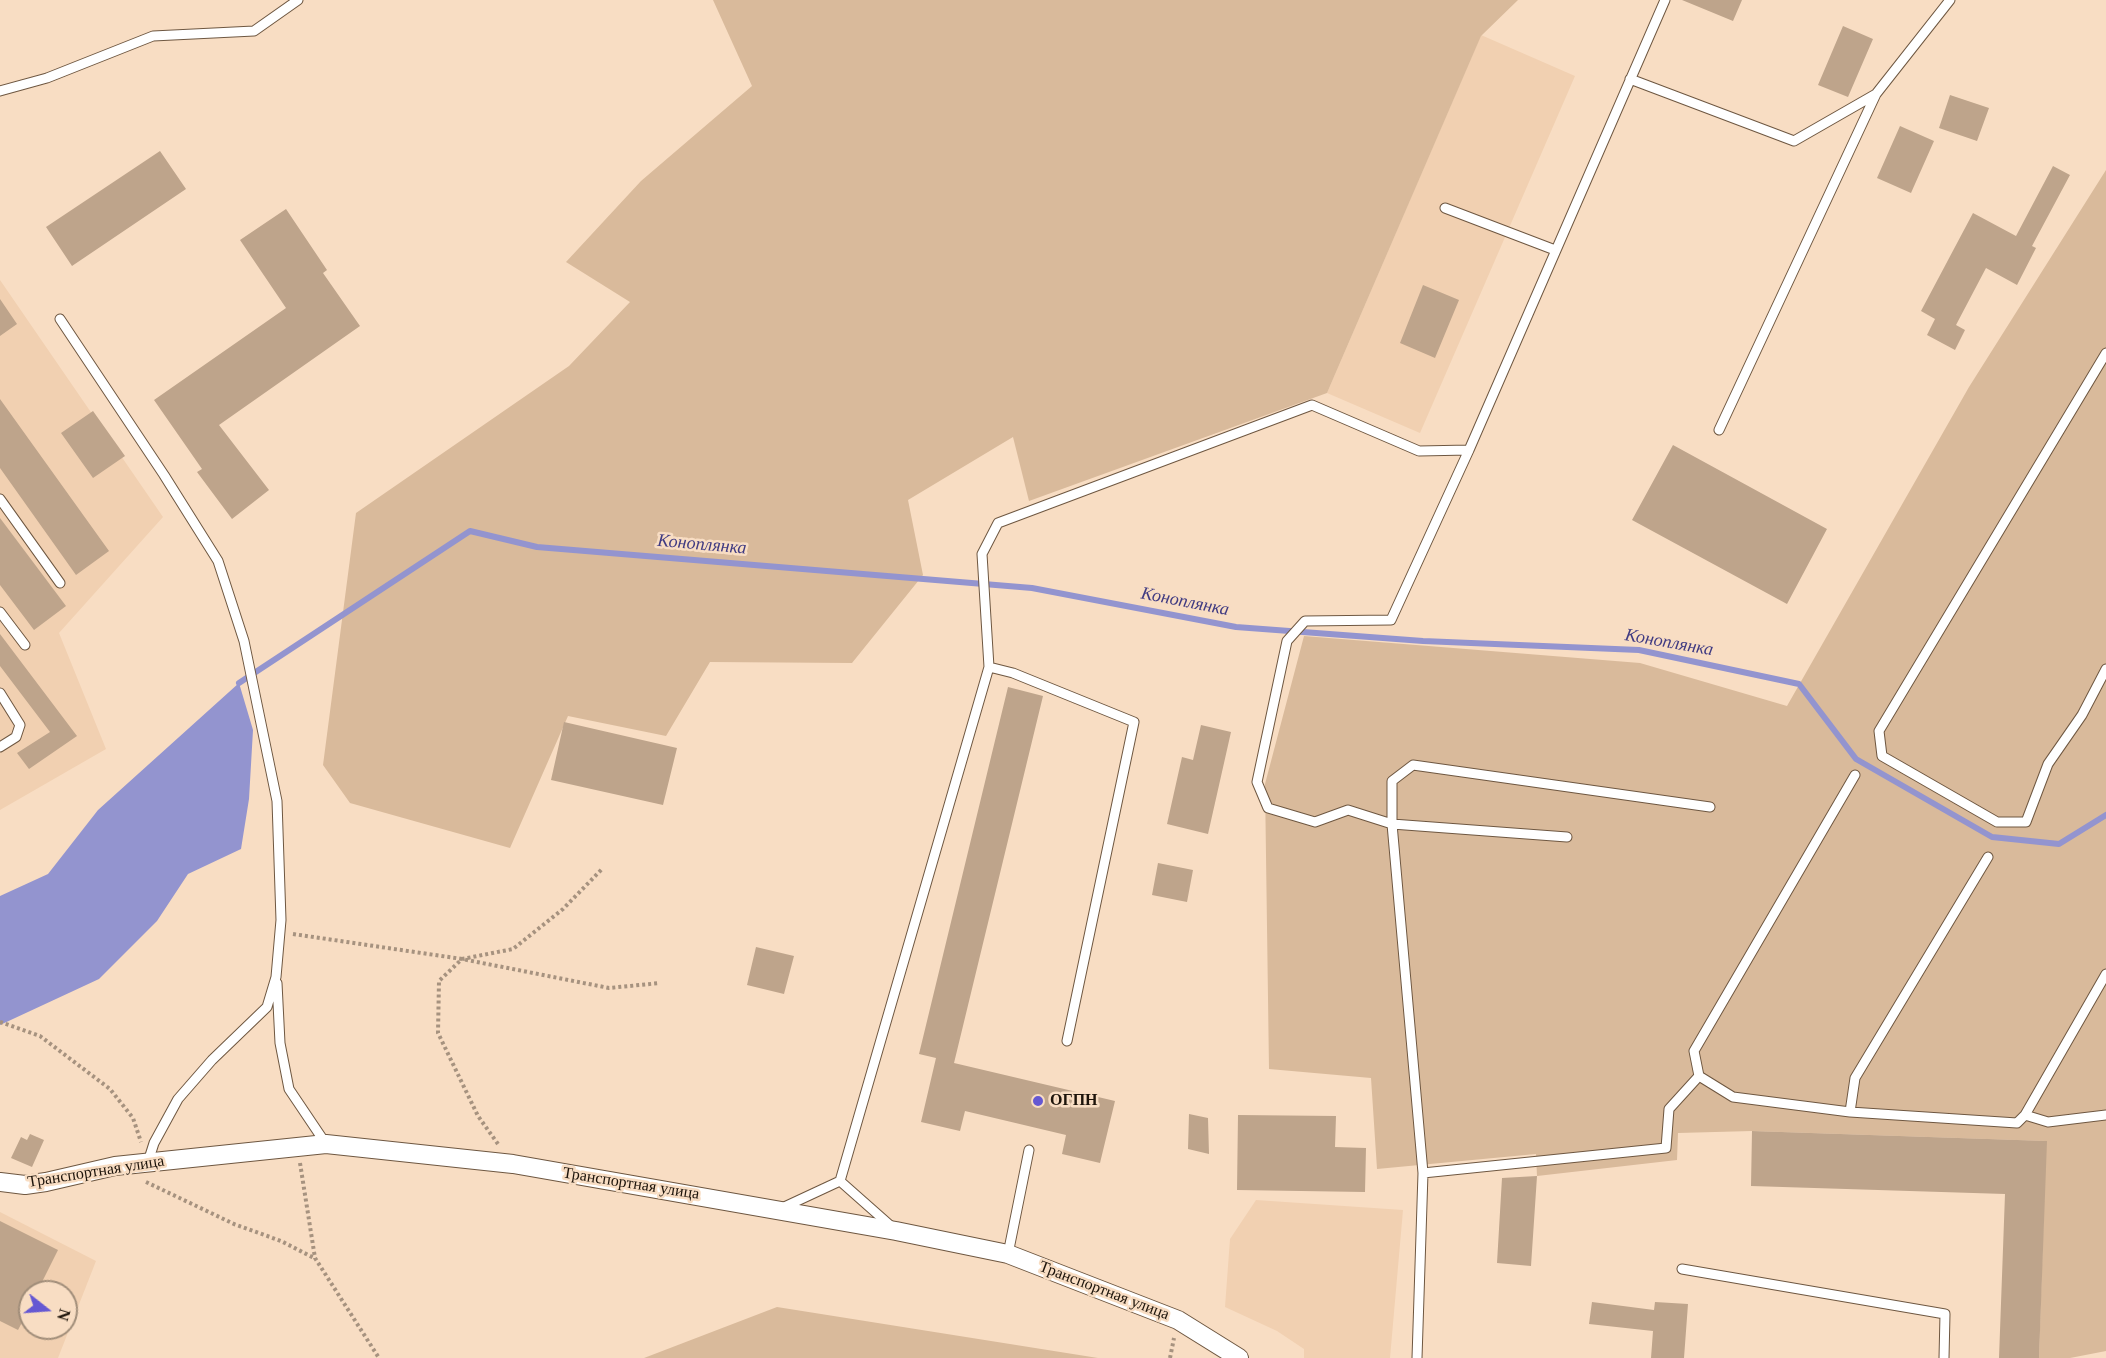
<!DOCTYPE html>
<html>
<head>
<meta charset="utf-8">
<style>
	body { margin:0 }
	#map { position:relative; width:2106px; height:1358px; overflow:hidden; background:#f8ddc3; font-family:Georgia,serif }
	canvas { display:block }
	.north { position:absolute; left:18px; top:1280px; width:60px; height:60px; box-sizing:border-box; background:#f8ddc3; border:2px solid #a08d79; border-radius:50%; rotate:107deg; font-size:16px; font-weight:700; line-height:24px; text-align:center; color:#1d140b }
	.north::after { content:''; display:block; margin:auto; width:21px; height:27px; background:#6558d2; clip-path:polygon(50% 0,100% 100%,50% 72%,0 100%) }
</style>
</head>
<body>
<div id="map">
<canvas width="2106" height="1358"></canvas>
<div class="north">N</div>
</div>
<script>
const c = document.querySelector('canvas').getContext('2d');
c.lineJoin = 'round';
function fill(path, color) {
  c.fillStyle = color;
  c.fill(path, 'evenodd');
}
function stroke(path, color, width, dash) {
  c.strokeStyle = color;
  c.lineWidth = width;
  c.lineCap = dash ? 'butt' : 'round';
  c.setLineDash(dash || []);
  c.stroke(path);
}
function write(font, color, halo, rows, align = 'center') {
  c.font = font + ' Georgia,serif';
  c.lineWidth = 5;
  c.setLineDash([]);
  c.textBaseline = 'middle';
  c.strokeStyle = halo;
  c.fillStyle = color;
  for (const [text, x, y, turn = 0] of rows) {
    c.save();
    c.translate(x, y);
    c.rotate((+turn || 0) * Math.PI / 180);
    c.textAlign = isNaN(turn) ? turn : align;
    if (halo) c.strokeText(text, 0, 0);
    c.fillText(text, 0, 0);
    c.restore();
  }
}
fill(new Path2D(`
	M1481,35L1575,76L1420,433L1327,393Z
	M0,280L163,517L59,633L106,749L0,810Z
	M1256,1200L1403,1210L1390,1358H1304V1349L1277,1331L1225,1307L1230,1239Z
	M0,1212L96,1261L58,1358H0ZM30,1292H66V1328H30Z`), '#f1d0b1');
fill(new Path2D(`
	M713,0H1518L1481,36L1327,393L1029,501L1013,437L908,500L923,575L852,663L710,662L666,736L568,716L510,848L350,803L323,765L356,513L569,366L630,302L566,262L641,181L752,86Z
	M2106,170V1351L2070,1358H2039L2046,1141L1752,1131L1678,1133L1677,1160L1537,1176L1536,1154L1377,1169L1371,1078L1269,1069L1265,784L1304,636L1640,663L1787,706L1969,387Z
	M777,1307L1098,1358H644Z`), '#d9ba9b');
fill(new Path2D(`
	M239,683L253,730L249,799L241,849L188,874L157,921L99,979L0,1025V896L48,874L98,810Z`), '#9394cf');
stroke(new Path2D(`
	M239,683L470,531L537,547L1032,588L1236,627L1423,641L1639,650L1799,684L1856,759L1992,837L2059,844L2106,815`), '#9394cf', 6);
fill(new Path2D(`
	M1682,0H1742L1733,21Z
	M1843,26L1873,39L1848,97L1818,85Z
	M1950,95L1989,108L1977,141L1939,128Z
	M1900,126L1934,141L1911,193L1877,178Z
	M160,151L186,189L72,266L46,227Z
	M2053,166L2070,175L2032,246L2036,248L2017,285L1986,268L1956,325L1965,330L1955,350L1927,335L1935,319L1921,311L1973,213L2016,236Z
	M286,209L327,270L323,273L360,326L219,425L269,490L232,519L197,472L202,469L154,400L286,308L240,240Z
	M1423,285L1459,300L1435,358L1400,343Z
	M0,299L17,324L0,336Z
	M0,399L109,551L76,575L0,468Z
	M93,411L125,456L93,478L61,433Z
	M1673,445L1827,529L1787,604L1632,520Z
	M0,518L66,606L34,630L0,585Z
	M0,634L77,736L29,769L17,753L50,732L0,666Z
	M1008,687L1043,696L954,1063L1115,1101L1100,1163L1062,1154L1066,1135L965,1111L960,1131L921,1122L936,1058L919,1054Z
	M564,722L677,748L663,805L551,780Z
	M1201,725L1231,732L1208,834L1167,824L1182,757L1193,760Z
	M1158,863L1193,870L1187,902L1152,895Z
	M756,947L794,956L784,994L747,985Z
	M1189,1114L1208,1118L1209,1154L1188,1149Z
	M1238,1115L1336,1116L1335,1147L1366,1148L1365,1192L1237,1190Z
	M1752,1131L2047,1141L2039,1358H1999L2005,1194L1751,1186Z
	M30,1134L44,1140L32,1167L11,1158L21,1137L27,1140Z
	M1537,1176L1531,1266L1497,1263L1502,1178Z
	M0,1221L58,1250L37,1292H30V1307L18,1330L0,1321Z
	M1592,1302L1654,1310L1655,1302L1688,1304L1684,1358H1651L1653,1331L1589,1324Z`), '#bea48b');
const lane = new Path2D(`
	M1630,79L1794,141L1876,94
	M0,91L47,78L153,36L254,31L298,0
	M1445,208L1555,250
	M60,319L164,475L218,561L244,641L277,801L281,920L276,977L267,1007L212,1060L178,1099L154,1143L148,1162
	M2106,353L1879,731L1882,756L1997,822H2026L2048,764L2082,715L2106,669
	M1719,430L1876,94L1950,0
	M1469,450L1391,620L1305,621L1287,641L1257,782L1268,808L1315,822L1348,810L1392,824L1567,837
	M0,499L60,583
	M0,612L25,645
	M989,667L1013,673L1134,722L1067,1041
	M0,693L20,725L16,737L0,747
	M1855,775L1694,1051L1699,1076L1733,1097L1850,1112L2017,1123L2025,1115
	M2106,974L2025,1115L2048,1122L2106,1115
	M277,983L280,1043L289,1089L326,1144
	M1850,1112L1855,1078L1988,857
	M1423,1173L1392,824V781L1413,765L1710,807
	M782,1208L840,1181
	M892,1227L840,1181L989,667L982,554L998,523L1312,405L1419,451L1469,450L1665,0
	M1008,1254L1029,1150
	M1682,1269L1945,1314L1944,1358
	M1417,1358L1423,1173L1666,1148L1669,1109L1699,1076`);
const street = new Path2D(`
	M0,1182L25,1185L46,1182L115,1166L326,1144L513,1164L896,1231L1008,1254L1178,1320L1239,1358`);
stroke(lane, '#6e5741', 11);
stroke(street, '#6e5741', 20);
stroke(new Path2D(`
	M293,934L462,959L609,988L660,983
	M0,1022L40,1036L110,1089L133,1118L141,1142
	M498,1144L478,1116L438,1033L439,981L462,959L513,949L563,909L603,868
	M300,1163L315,1258L379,1358
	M146,1182L234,1224L281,1241L314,1258
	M1170,1358L1174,1338`), '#a6927f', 4, [3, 3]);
stroke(lane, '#fff', 9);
stroke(street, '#fff', 18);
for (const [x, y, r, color] of [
	[1038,1101,6,"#6558d2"]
]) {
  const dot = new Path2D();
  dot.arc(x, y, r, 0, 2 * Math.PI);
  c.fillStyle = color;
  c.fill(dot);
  stroke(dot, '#f8ddc3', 2);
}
write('bold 16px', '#1d140b', '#f8ddc3', [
	["ОГПН",1050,1101]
], 'left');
write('16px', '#1d140b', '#f8ddc3', [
	["Транспортная улица",96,1172,-9],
	["Транспортная улица",631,1184,9],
	["Транспортная улица",1104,1291,21]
]);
write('italic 18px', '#403b82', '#f8ddc3', [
	["Коноплянка",702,545,5],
	["Коноплянка",1185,602,11],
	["Коноплянка",1669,643,10]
]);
</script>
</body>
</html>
